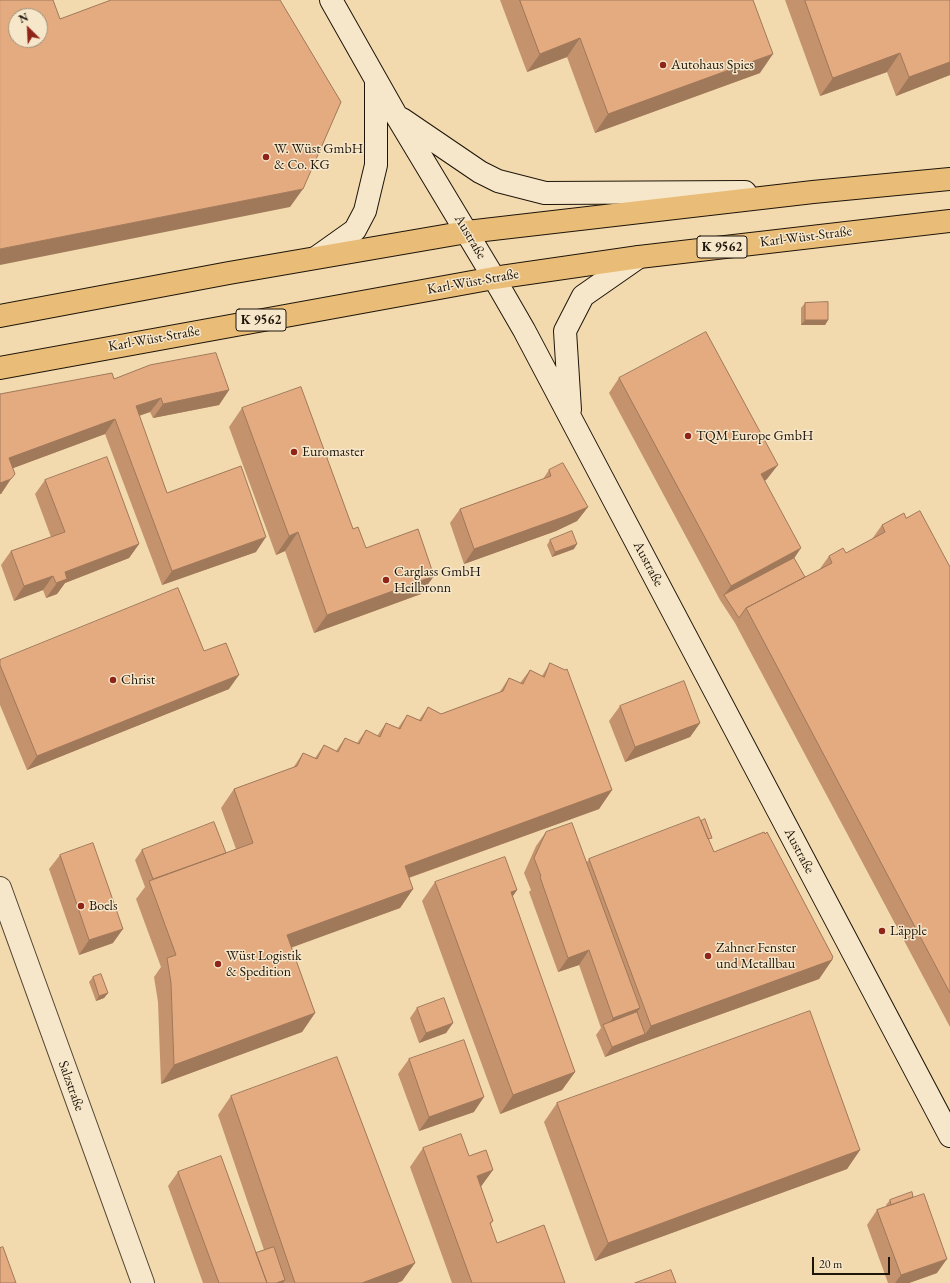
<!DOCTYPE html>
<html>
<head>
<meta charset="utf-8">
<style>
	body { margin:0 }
	#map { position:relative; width:950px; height:1283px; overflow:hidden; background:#f2daae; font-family:"EB Garamond",serif }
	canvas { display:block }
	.north { position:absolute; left:8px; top:8px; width:40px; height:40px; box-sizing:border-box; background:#f7e7ca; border:1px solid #a0937d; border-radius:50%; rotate:336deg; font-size:11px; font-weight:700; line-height:16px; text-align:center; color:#1e150a }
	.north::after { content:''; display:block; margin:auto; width:14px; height:18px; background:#8f2418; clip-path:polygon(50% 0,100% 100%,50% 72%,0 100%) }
	.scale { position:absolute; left:812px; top:1257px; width:78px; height:18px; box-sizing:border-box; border:2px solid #1e150a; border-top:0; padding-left:5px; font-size:12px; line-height:14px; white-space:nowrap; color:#1e150a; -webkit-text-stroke:3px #f7e7ca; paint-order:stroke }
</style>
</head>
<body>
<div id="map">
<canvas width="950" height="1283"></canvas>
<div class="north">N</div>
<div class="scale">20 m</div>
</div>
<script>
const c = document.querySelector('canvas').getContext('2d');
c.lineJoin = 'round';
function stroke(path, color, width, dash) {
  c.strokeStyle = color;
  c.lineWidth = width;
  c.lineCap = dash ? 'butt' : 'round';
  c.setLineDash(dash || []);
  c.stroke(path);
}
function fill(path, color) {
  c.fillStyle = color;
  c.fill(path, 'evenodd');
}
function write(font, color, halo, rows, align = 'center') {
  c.font = font + ' "EB Garamond",serif';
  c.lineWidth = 3;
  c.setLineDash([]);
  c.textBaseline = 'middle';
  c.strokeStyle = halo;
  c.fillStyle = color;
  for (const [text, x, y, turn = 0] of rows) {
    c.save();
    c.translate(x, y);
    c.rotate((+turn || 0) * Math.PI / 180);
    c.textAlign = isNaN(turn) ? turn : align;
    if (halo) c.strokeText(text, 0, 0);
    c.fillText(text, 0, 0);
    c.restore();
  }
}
const tertiary = new Path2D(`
	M0,888L143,1283`);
const secondary = new Path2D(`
	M331,0L396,115L494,278L524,330L950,1136
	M402,119L480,172L498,181L545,193L745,192
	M317,257L355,230L365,211L376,165V81
	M570,410L565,331L583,296L639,257`);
const primary = new Path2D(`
	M0,316L229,273L467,232L813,192L950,179
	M0,368L494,278L639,257L950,221`);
stroke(tertiary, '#534633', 24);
stroke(secondary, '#1e150a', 24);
stroke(primary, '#1e150a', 24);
stroke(tertiary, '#f7e7ca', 22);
stroke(secondary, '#f7e7ca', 22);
stroke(primary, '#e9bd77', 22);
fill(new Path2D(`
	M500,0H753L760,73L595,133L567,57L527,72Z
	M785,0H950V75L896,96L887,72L820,96Z
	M805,303L828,320L825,325H801V308Z
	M619,378L767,479L765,481L794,558L805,577L819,570L829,556L846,553L872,539L882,525L906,518L950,567V1027L735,623L720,600L609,393Z
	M114,379L229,390L219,405L153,418L150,412L139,416L167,493L256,552L162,585L105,434L13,468L1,494L0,394Z
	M242,408L353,529L366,548L421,594L314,633L285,551L276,555L229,427Z
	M549,470L588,507L577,521L556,531L464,564L450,523L460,509L543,479Z
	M45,480L139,544L129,558L65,583L57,594L46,598L43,590L14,601L1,565L11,551L51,537L35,494Z
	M550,540L574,549L552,557L547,545Z
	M204,651L229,689L27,770L0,705V660Z
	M550,663L612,790L599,809L409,878L413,889L400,908L291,947L315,1013L302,1032L161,1084L158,1002L154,977L161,967L136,899L145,887L135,860L142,850L226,853L236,849L221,808L234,789L293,768L303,753L315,758L324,745L336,751L345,738L357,743L366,730L377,736L386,723L398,728L407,715L419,720L428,707L441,714L499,693L509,678L520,683L530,670L542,676Z
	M620,706L700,723L690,737L625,762L609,721Z
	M546,832L587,862L589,859L709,841L714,852L833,957L832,959V960L819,979L638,1044L605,1057L596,1035L601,1028L579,965L558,972L529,892L531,890L524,873L536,846Z
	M60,855L113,943L79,955L49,869Z
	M435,882L517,890L512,897L575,1072L562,1090L500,1114L422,901Z
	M93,977L108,993L104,998L96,1001L89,982Z
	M417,1008L453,1023L446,1033L419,1043L410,1018Z
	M409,1059L474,1112L419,1131L398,1074Z
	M231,1096L415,1263L402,1281L397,1283H203L168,1186L178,1172L256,1253L264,1250L218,1115Z
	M557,1103L860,1150L847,1169L595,1261L544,1122Z
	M423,1148L481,1187L493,1221L490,1225L497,1243L565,1283H452L410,1167Z
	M890,1200L937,1273L909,1283H888L867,1225L877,1210L887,1207L886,1205Z`), '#c4936e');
fill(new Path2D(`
	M580,38L567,57L527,72L540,54Z
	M900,53L887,72L820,96L833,78Z
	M773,54L760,73L595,133L608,114Z
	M950,62V75L896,96L909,77Z
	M303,189L290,207L0,265V249Z
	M805,320H828L825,325H801Z
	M229,390L219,405L153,418L163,404Z
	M161,398L150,412L126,420L136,406Z
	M115,419L105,434L0,473L9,458Z
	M778,465L767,479L751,488L761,474Z
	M11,479L1,494H0V483Z
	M588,507L577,521L556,531L464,564L474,549Z
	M298,532L285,551L276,555L289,536Z
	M266,537L256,552L162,585L172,571Z
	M139,544L129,558L65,583L57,594L46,598L65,572Z
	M577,544L574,549L552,557L555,552Z
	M801,548L791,563L724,595L731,586Z
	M53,576L43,590L14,601L24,586Z
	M434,576L421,594L314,633L327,615Z
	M239,675L229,689L27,770L37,756Z
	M700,723L690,737L625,762L635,747Z
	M612,790L599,809L391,884L405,866Z
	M413,889L400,908L274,954L287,935Z
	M517,890L504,909L511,892Z
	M123,929L113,943L79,955L89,940Z
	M589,950L579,965L558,972L568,958Z
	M833,957L831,961L832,960L819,979L638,1044L651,1026Z
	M108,993L104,998L96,1001L99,996Z
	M640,1008L630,1022L605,1029L613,1018Z
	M315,1013L302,1032L161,1084L174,1065Z
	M453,1023L446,1033L419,1043L426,1033Z
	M645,1034L638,1044L605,1057L612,1047Z
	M575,1072L562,1090L500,1114L513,1095Z
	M484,1097L474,1112L419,1131L429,1117Z
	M860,1150L847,1169L595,1261L608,1243Z
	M493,1170L480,1188L477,1176Z
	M947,1259L937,1273L909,1283H895L901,1275Z
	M415,1263L402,1281L397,1283H362Z
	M285,1280L283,1283H276Z`), '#a0785a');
const building = new Path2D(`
	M0,0H53L60,19L111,0H280L341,102L303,189L0,249ZM16,16H40V40H16Z
	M520,0H753L773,54L608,114L580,38L540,54Z
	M805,0H950V62L909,77L900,53L833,78Z
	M828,302V320H805V303Z
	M706,332L778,465L761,474L801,548L731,586L619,378Z
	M216,353L229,390L163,404L161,398L136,406L167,493L241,466L266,537L172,571L115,419L9,458L15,474L11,479L0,483V394L112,373L114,379L150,365Z
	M301,387L353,529L358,527L366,548L418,529L434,576L327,615L298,532L289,536L242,408Z
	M107,457L139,544L65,572L67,579L56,583L53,576L24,586L11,551L65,532L45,480Z
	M563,463L588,507L566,516L474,549L460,509L551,476L549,470Z
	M920,511L950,567V993L746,608L832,563L829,556L843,548L846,553L885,532L882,525L904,513L906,518Z
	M572,531L577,544L555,552L550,540Z
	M794,558L805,577L746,608L739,618L724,595Z
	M178,588L204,651L226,643L239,675L37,756L0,665V660Z
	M550,663L565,670L567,669L612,790L405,866L413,889L287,935L315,1013L174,1065L171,983L167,958L176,955L149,881L253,843L234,789L297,766L303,753L317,759L324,745L338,752L345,738L359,744L366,730L380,737L386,723L400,729L407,715L421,721L428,707L441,714L503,691L509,678L523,684L530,670L544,677Z
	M684,681L700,723L635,747L620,706Z
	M699,817L714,852L764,832L765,834L767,832L833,957L832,958V960L651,1026L589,859Z
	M705,819L712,838L708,839L701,821Z
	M214,822L226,853L153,879L142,850Z
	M572,823L640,1008L613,1018L589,950L568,958L540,877L541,876L534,858L546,832Z
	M93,843L123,929L89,940L60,855Z
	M505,857L517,890L511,892L575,1072L513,1095L435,882Z
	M101,974L108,993L99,996L93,977Z
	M444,998L453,1023L426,1033L417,1008Z
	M810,1011L860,1150L608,1243L557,1103Z
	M637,1012L645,1034L612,1047L603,1025Z
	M464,1040L484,1097L429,1117L409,1059Z
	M337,1057L415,1263L362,1283H295L231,1096Z
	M461,1134L469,1156L486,1150L493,1170L477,1176L493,1221L490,1223L497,1243L544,1225L565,1283H472L423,1148Z
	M221,1156L267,1283H219L178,1172Z
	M912,1192L913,1197L891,1205L890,1200Z
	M924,1194L947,1259L901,1275L877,1210Z
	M3,1247L16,1283H0V1248Z
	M274,1247L285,1280L276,1283H267L256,1253Z
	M671,1270L676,1283H635Z`);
fill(building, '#e4ab80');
stroke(building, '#a0785a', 1);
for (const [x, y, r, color] of [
	[663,65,4,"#8f2418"],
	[266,157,4,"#8f2418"],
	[688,436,4,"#8f2418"],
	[294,452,4,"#8f2418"],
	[386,580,4,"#8f2418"],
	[113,680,4,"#8f2418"],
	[81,906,4,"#8f2418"],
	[882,931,4,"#8f2418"],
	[708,956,4,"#8f2418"],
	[218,964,4,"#8f2418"]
]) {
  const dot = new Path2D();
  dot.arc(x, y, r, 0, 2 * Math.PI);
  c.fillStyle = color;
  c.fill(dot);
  stroke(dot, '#f7e7ca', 1.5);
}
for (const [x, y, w] of [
	[722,247,50],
	[261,320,50]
]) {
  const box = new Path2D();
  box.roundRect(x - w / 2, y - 11, w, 22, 3);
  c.fillStyle = '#f7e7ca';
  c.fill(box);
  stroke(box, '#1e150a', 1);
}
write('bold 13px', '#1e150a', null, [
	["K 9562",722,247],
	["K 9562",261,320]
]);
write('14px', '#1e150a', '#f7e7ca', [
	["Autohaus Spies",671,65],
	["W. Wüst GmbH",274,149],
	["& Co. KG",274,165],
	["TQM Europe GmbH",696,436],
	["Euromaster",302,452],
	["Carglass GmbH",394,572],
	["Heilbronn",394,588],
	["Christ",121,680],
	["Boels",89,906],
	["Läpple",890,931],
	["Zahner Fenster",716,948],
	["und Metallbau",716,964],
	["Wüst Logistik",226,956],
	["& Spedition",226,972]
], 'left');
write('14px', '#1e150a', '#f7e7ca', [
	["Austraße",470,237,59],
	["Karl-Wüst-Straße",806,237,-7],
	["Karl-Wüst-Straße",473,282,-10],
	["Karl-Wüst-Straße",154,339,-10],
	["Austraße",648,564,62],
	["Austraße",799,851,62],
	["Salzstraße",71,1086,70]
]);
</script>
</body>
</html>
